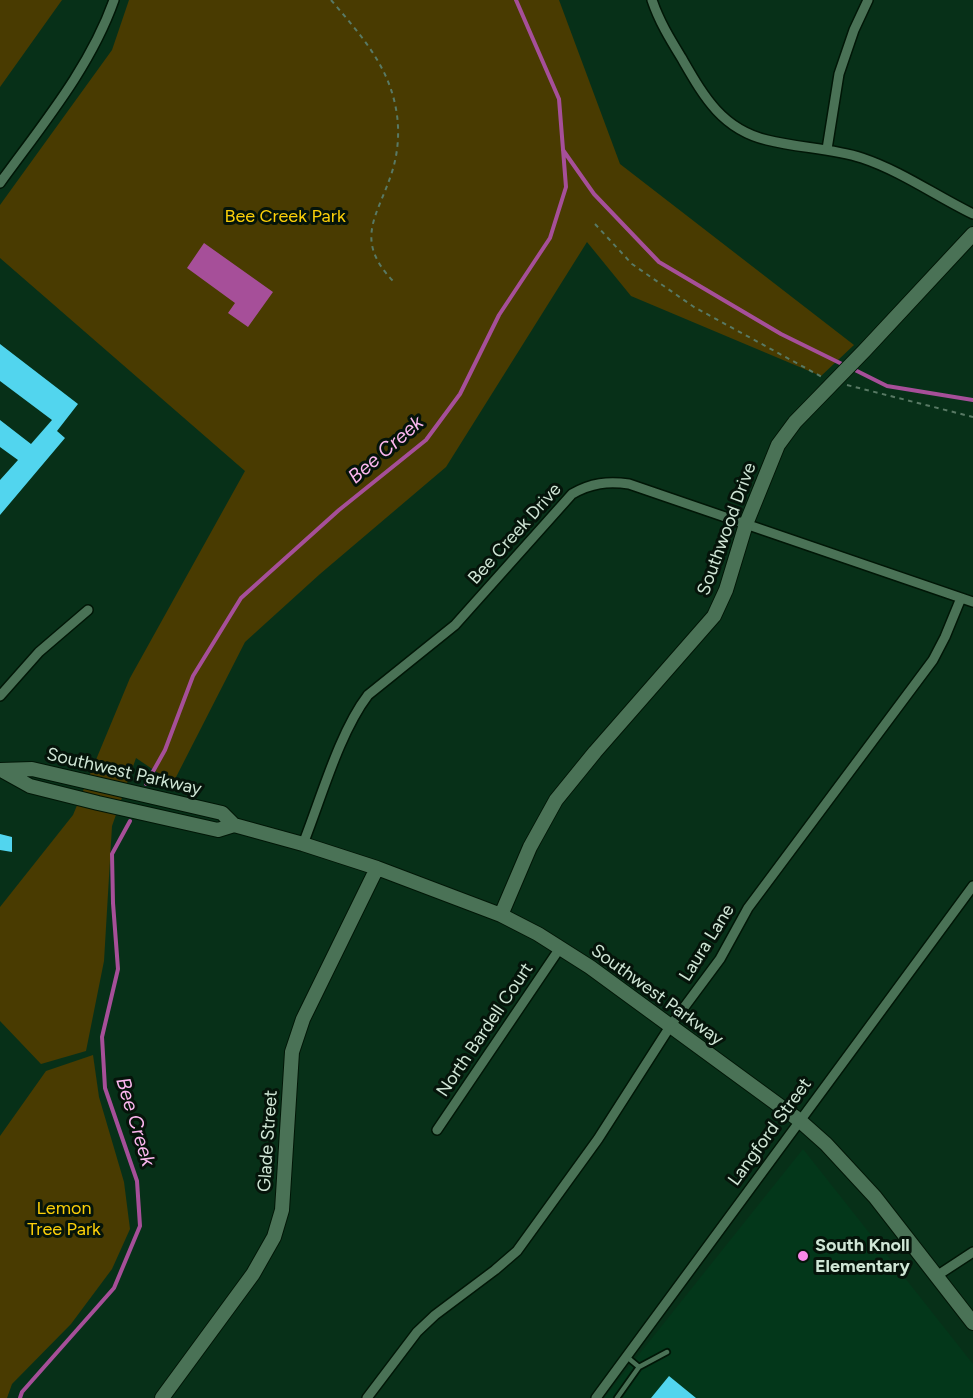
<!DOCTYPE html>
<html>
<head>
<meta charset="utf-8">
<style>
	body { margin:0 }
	canvas { display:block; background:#073018 }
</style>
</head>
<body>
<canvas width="973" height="1398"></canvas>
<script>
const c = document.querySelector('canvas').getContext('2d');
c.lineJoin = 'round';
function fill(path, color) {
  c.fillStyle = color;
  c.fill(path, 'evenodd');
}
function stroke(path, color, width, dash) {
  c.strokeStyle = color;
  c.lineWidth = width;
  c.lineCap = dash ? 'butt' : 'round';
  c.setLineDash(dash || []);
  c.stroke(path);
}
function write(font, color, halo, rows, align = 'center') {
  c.font = font + ' Figtree,sans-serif';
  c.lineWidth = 6;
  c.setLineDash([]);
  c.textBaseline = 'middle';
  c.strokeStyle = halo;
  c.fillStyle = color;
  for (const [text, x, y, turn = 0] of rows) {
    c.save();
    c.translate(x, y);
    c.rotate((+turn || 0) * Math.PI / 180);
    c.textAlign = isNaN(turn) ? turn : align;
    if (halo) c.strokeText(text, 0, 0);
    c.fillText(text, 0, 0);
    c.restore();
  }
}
fill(new Path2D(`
	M803,1149L973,1364V1398H604Z`), '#03371a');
fill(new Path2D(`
	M0,0H62L0,87Z
	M129,0H559L620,164L854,345L821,376L631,296L587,242L446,467L320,574L245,642L173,783L136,758L112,826L104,961L86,1051L41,1064L0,1021V907L73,815L130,678L245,471L0,258V205L112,50Z
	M93,1055L99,1097L124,1182L130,1229L112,1269L71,1324L12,1384L7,1398H0V1136L46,1071Z`), '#493b01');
fill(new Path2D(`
	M204,243L273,292L248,327L228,313L235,303L187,268Z`), '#a64f99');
stroke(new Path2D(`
	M563,150L594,194L659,262L781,334L846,366
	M853,369L887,386L973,400
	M146,784L165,750L193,676L241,598L339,510L426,440L460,394L499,315L550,238L566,187L559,99L516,0
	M20,1398L22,1392L114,1288L140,1226L137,1181L105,1088L102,1037L118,969L113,903L112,854L130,821`), '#a64f99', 4);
fill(new Path2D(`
	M0,344L78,404L57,431L65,438L0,515V480L18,460L0,447V420L31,444L52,420L0,381Z
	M0,834L12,837V852L0,850Z
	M669,1376L696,1398H651Z`), '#52d5ee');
const lane = new Path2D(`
	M639,1367L667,1352
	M617,1398L639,1367L627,1357`);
const street = new Path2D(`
	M652,0C659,21 670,39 681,57C703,95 721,129 767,140C798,148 831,148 862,158C901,171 936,196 973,214
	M827,149L839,74L854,30L868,0
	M0,183C42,125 90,68 114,0
	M0,696L39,652L88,610
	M303,844C321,799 339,733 368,695L455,625L572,494C591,483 608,481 629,484L973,602
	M437,1130L560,948
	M938,1275L973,1252
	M367,1398L417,1332L435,1315L495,1270L517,1251L598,1139L671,1025L720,959L748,908L933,660L945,637L961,598
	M596,1398L973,886`);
const secondary = new Path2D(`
	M0,770L32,769L222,813L234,825L303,844L377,868L501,915L538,934L590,967L799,1120L826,1144L875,1197L973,1323
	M3,771L30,786L98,803L218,830L234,825
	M501,915L530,847L556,800L595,752L714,616L726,590L746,524L778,445L795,422L865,350L973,234
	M162,1398L253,1274L274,1237L282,1210L292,1052L303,1019L377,868`);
stroke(lane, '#001606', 8);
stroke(street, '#001606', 12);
stroke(secondary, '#001606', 16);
stroke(new Path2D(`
	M331,0C358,32 386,62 395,104C400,126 399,150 392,172C378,216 353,239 393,281
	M595,224L632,264L694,307L822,377
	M847,385L973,417`), '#587964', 2, [4.5, 4.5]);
stroke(lane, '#4a7256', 4.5);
stroke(street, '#4a7256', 9);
stroke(secondary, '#4a7256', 14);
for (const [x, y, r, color] of [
	[803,1256,6,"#f987e8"]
]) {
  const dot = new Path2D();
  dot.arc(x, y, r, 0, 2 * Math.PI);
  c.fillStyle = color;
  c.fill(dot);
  stroke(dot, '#05140a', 2);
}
write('18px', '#fcd009', '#05140a', [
	["Bee Creek Park",285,217],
	["Lemon",64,1209],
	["Tree Park",64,1230]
]);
write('18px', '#d0e6d6', '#05140a', [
	["Southwood Drive",727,529,-70],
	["Bee Creek Drive",515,534,-48],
	["Southwest Parkway",124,772,13],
	["Laura Lane",707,943,-58],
	["Southwest Parkway",657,995,36],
	["North Bardell Court",485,1030,-56],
	["Langford Street",770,1132,-54],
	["Glade Street",268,1141,-86]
]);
write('bold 18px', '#d0e6d6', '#05140a', [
	["South Knoll",815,1246],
	["Elementary",815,1267]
], 'left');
write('italic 20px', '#fbb6ee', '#05140a', [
	["Bee Creek",386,450,-41],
	["Bee Creek",135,1122,73]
]);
</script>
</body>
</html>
